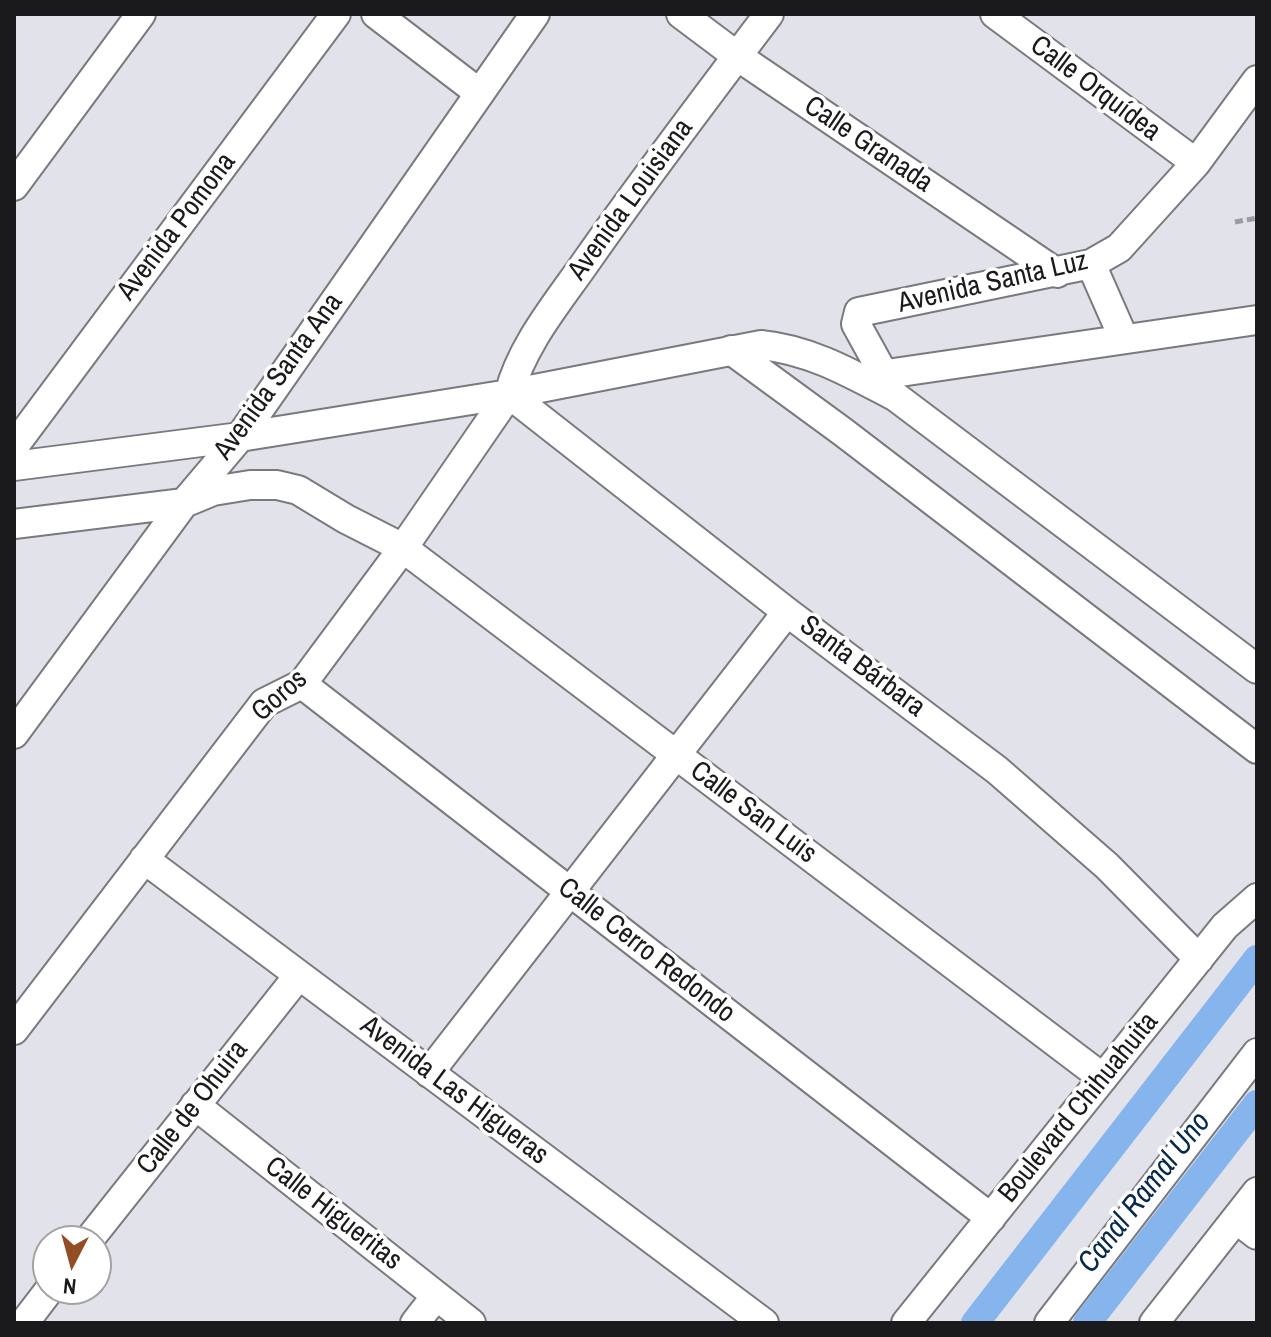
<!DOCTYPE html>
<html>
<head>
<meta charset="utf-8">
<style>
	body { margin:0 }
	#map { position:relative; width:1271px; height:1337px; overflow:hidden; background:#e2e2ea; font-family:"Archivo Narrow",sans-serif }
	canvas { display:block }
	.frame { position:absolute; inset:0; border:16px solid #1a191c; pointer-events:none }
	.north { position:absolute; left:32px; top:1225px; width:80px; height:80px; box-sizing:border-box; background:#fff; border:2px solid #a3a3a4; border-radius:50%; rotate:186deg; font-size:22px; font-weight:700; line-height:32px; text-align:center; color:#1a191c }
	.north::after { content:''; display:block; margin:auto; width:28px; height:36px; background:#924d24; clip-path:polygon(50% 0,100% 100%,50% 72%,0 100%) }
</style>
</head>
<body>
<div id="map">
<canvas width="1271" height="1337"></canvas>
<div class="frame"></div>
<div class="north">N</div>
</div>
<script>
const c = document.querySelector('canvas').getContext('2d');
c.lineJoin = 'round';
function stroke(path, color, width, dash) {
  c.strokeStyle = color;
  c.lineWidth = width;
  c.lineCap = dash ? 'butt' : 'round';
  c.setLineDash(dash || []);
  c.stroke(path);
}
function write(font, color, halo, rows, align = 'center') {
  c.font = font + ' "Archivo Narrow",sans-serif';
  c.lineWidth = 7;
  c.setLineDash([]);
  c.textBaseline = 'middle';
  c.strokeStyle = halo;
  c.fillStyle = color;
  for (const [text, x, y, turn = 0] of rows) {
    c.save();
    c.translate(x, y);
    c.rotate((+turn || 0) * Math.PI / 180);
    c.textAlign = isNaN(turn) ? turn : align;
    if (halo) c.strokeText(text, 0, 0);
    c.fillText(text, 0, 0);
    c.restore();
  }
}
stroke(new Path2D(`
	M975,1323L1257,959
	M1087,1323L1257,1104`), '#85b5ec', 28);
const minor = new Path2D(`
	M376,14L478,92
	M681,14L737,56L1057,273
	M995,14L1196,163
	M14,186L141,14
	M1091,264L1124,339
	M731,350L843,432L1257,749
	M883,373L856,324L859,312L1091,264L1119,248L1196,163L1257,80
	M866,377L1257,320
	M509,394L787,612L997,770L1107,866L1199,959
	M18,441L336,14
	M14,466L240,437L509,394L761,345C811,350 852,374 896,397L1257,669
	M14,524L184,503L213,491L250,485H277L298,490L346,519L403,548L1103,1078
	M302,684L991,1218
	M14,734L184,503L240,437L535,14
	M144,859L764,1323
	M14,1030L264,703L302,684L403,548L509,394C522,344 559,301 588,259C646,176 708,95 769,14
	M429,1073L787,612
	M195,1105L471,1323
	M1236,1219L1257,1235
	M88,1241L299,975
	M24,1323L50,1289
	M415,1323L436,1296
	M906,1323L1225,926L1257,898
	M1049,1323L1257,1053
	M1154,1323L1257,1192`);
stroke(minor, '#797980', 32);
stroke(new Path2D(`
	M1235,222L1257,218`), '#9b9ba1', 5, [8, 4]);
stroke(minor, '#fff', 28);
write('28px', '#1a191c', '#fff', [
	["Calle Orquídea",1095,89,37],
	["Calle Granada",868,145,34],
	["Avenida Louisiana",631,200,-54],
	["Avenida Pomona",177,227,-53],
	["Avenida Santa Luz",993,283,-13],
	["Avenida Santa Ana",279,377,-54],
	["Santa Bárbara",862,667,37],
	["Goros",280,696,-41],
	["Calle San Luis",753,813,37],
	["Calle Cerro Redondo",646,951,38],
	["Avenida Las Higueras",454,1091,37],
	["Calle de Ohuira",193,1108,-52],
	["Boulevard Chihuahuita",1079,1108,-51],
	["Calle Higueritas",333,1214,38]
]);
write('italic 30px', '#072a4c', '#fff', [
	["Canal Ramal Uno",1145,1193,-52]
]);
</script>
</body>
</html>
